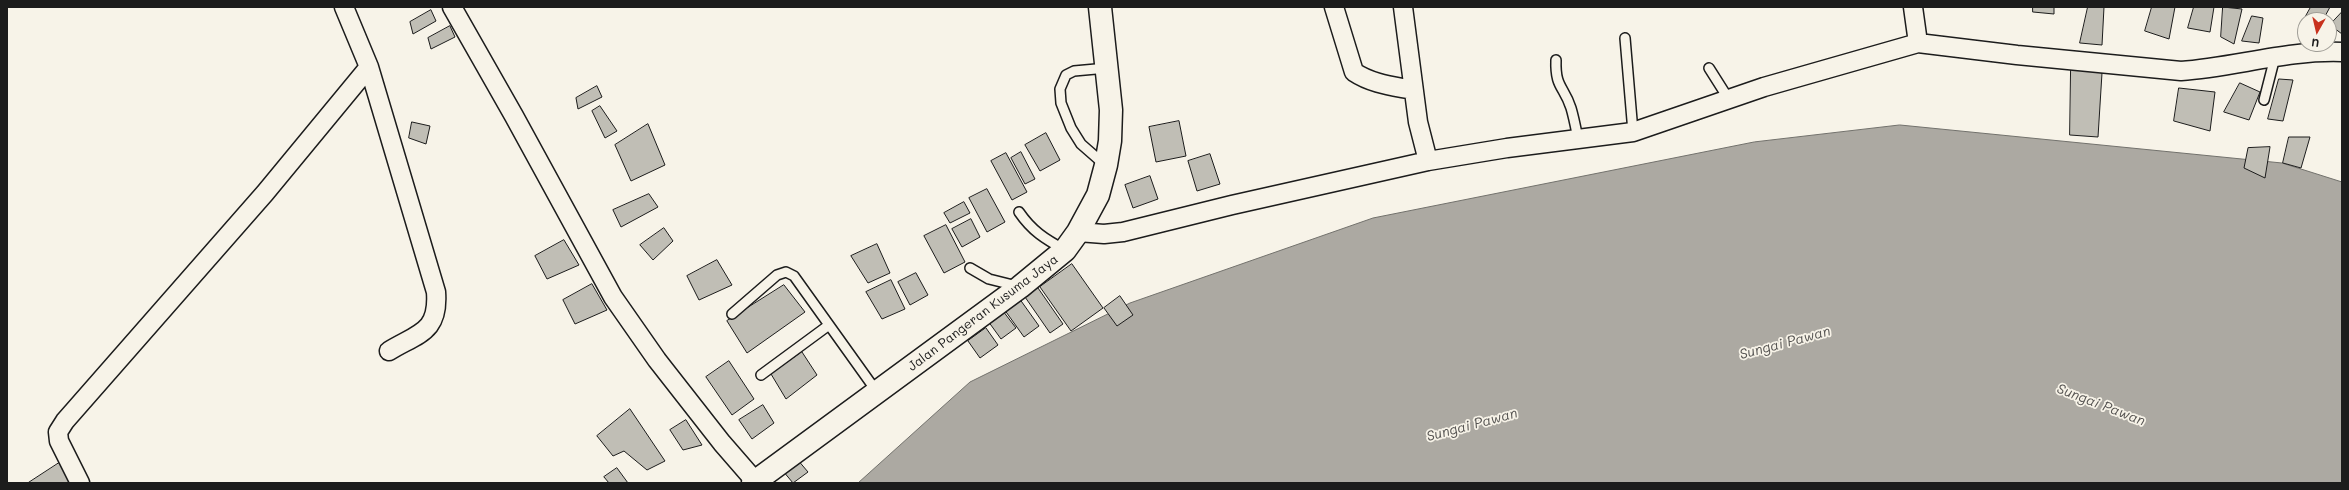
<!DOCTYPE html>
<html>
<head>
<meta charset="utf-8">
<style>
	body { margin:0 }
	#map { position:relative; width:2349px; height:490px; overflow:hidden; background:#f7f3e8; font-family:Mali,sans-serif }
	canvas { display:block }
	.frame { position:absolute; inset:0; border:8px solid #1c1c1c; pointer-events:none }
	.north { position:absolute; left:2297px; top:12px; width:40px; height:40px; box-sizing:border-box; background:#f7f3e8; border:1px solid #9f9d96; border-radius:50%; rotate:188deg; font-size:11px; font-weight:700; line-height:16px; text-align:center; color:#1c1c1c }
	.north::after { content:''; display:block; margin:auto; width:14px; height:18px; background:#c8321e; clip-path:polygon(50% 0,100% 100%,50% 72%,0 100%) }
</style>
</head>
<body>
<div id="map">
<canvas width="2349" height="490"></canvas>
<div class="frame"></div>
<div class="north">U</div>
</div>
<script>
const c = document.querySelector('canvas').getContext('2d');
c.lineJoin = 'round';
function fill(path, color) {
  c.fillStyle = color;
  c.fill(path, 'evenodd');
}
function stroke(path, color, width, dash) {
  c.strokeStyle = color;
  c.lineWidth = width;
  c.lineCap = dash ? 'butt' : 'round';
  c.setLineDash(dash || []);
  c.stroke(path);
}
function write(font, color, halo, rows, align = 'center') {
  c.font = font + ' Mali,sans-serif';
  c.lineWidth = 3.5;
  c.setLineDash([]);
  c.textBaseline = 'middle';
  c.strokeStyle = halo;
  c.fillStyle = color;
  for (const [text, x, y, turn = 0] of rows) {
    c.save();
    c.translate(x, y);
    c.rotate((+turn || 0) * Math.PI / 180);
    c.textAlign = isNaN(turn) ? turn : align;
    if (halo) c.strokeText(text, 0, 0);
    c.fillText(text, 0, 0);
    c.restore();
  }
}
const water = new Path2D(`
	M1900,125L2282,163L2342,182V483H858L970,382L1130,303L1373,218L1754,142Z`);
fill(water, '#aca9a2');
stroke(water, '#72716c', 1);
const building = new Path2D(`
	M2033,7H2054V14L2033,12Z
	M2088,7H2104L2102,45L2080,43Z
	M2152,7H2175L2169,39L2145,31Z
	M2194,7H2214L2210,32L2188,28Z
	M2223,7L2242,9L2234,44L2221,37Z
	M2311,7H2330L2323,20H2311L2306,16Z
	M431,10L436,21L413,34L410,22Z
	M2342,12V34L2330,25Z
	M2252,16L2263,18L2259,43L2242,41Z
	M450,26L455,37L431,49L428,38Z
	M2071,67L2102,73L2098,137L2070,135Z
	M2279,79L2293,80L2283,121L2268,119Z
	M2240,83L2260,92L2249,120L2224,112Z
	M597,86L602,97L578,109L576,98Z
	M2179,88L2215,92L2210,131L2174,121Z
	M600,106L617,131L605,138L592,111Z
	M1179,121L1186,156L1156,162L1149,127Z
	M412,122L430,126L426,144L409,138Z
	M648,124L665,165L631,181L615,145Z
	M1046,133L1060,160L1040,171L1025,145Z
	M2289,137H2310L2301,168L2283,163Z
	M2270,147L2265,178L2244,168L2248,148Z
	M1021,152L1035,179L1025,184L1011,158Z
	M1006,153L1027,192L1012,200L991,161Z
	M1210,154L1220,184L1197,191L1188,161Z
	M1150,176L1158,199L1133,208L1125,185Z
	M987,189L1005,222L987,232L969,198Z
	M649,194L658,207L621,227L613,210Z
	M964,202L970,213L950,223L944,213Z
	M971,219L980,237L962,247L952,229Z
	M946,225L965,262L944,273L924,236Z
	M664,228L673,241L653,260L640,245Z
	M564,240L579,265L547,279L535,256Z
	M877,244L890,273L868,283L851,256Z
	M717,260L732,285L699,300L687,276Z
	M1072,264L1103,308L1071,331L1040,287Z
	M916,273L928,295L910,305L898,282Z
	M891,280L905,309L882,319L866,292Z
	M592,284L607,310L575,324L563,300Z
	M784,285L805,312L747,353L727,321Z
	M1038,288L1063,324L1050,333L1025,297Z
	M1120,296L1133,315L1117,326L1104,308Z
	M1019,298L1039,326L1024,337L1004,309Z
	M1003,311L1016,328L1001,339L988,321Z
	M986,328L998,345L980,358L968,341Z
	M802,352L817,375L786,399L771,374Z
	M729,361L754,399L732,415L706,377Z
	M763,405L774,423L752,439L739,420Z
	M630,409L665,461L647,470L624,451L613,456L597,436Z
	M686,420L702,445L683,450L670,430Z
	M797,459L808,472L793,483L783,471Z
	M59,463L71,483H28Z
	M617,468L628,483H609L604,477Z`);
fill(building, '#c0beb5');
stroke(building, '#1c1c1c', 1);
const lane = new Path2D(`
	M1625,38L1633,132
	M1556,60C1555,88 1564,86 1571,108C1574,118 1576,129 1578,139
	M1709,68L1728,98
	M2264,100L2275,57
	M1105,165L1081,144L1071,128L1061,103L1060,89L1066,75L1074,71L1107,68
	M1019,212C1032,231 1045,239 1065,250
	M970,268L989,279L1017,286
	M732,314L777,275L786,272L794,276L877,392
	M761,375L829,325`);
const street = new Path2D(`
	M344,7L369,67L436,292C439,332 419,333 389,351
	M452,7L514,116L613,297L657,360L722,443L755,481
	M1334,7L1354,72C1372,84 1393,86 1413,90
	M1403,7L1418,122L1428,161
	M1913,7L1918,43L2017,55L2181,71C2235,67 2288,50 2342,52
	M1078,232L1104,234L1123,232L1232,205L1428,161L1507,148L1633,132L1764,87L1918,43
	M80,483L59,441L58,432L65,421L265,193L369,67`);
const secondary = new Path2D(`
	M753,483L1020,287L1065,250L1078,232L1098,195L1106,165L1110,141L1111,110L1100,7`);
stroke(lane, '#1c1c1c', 12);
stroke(street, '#1c1c1c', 21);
stroke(secondary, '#1c1c1c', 25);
stroke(lane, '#f7f3e8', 9);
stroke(street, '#f7f3e8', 18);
stroke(secondary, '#f7f3e8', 22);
write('13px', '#1c1c1c', '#f7f3e8', [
	["Jalan Pangeran Kusuma Jaya",983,313,-37]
]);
write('italic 14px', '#565452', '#f7f3e8', [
	["Sungai Pawan",1785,343,-15],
	["Sungai Pawan",2101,405,21],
	["Sungai Pawan",1472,425,-15]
]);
</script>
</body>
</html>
